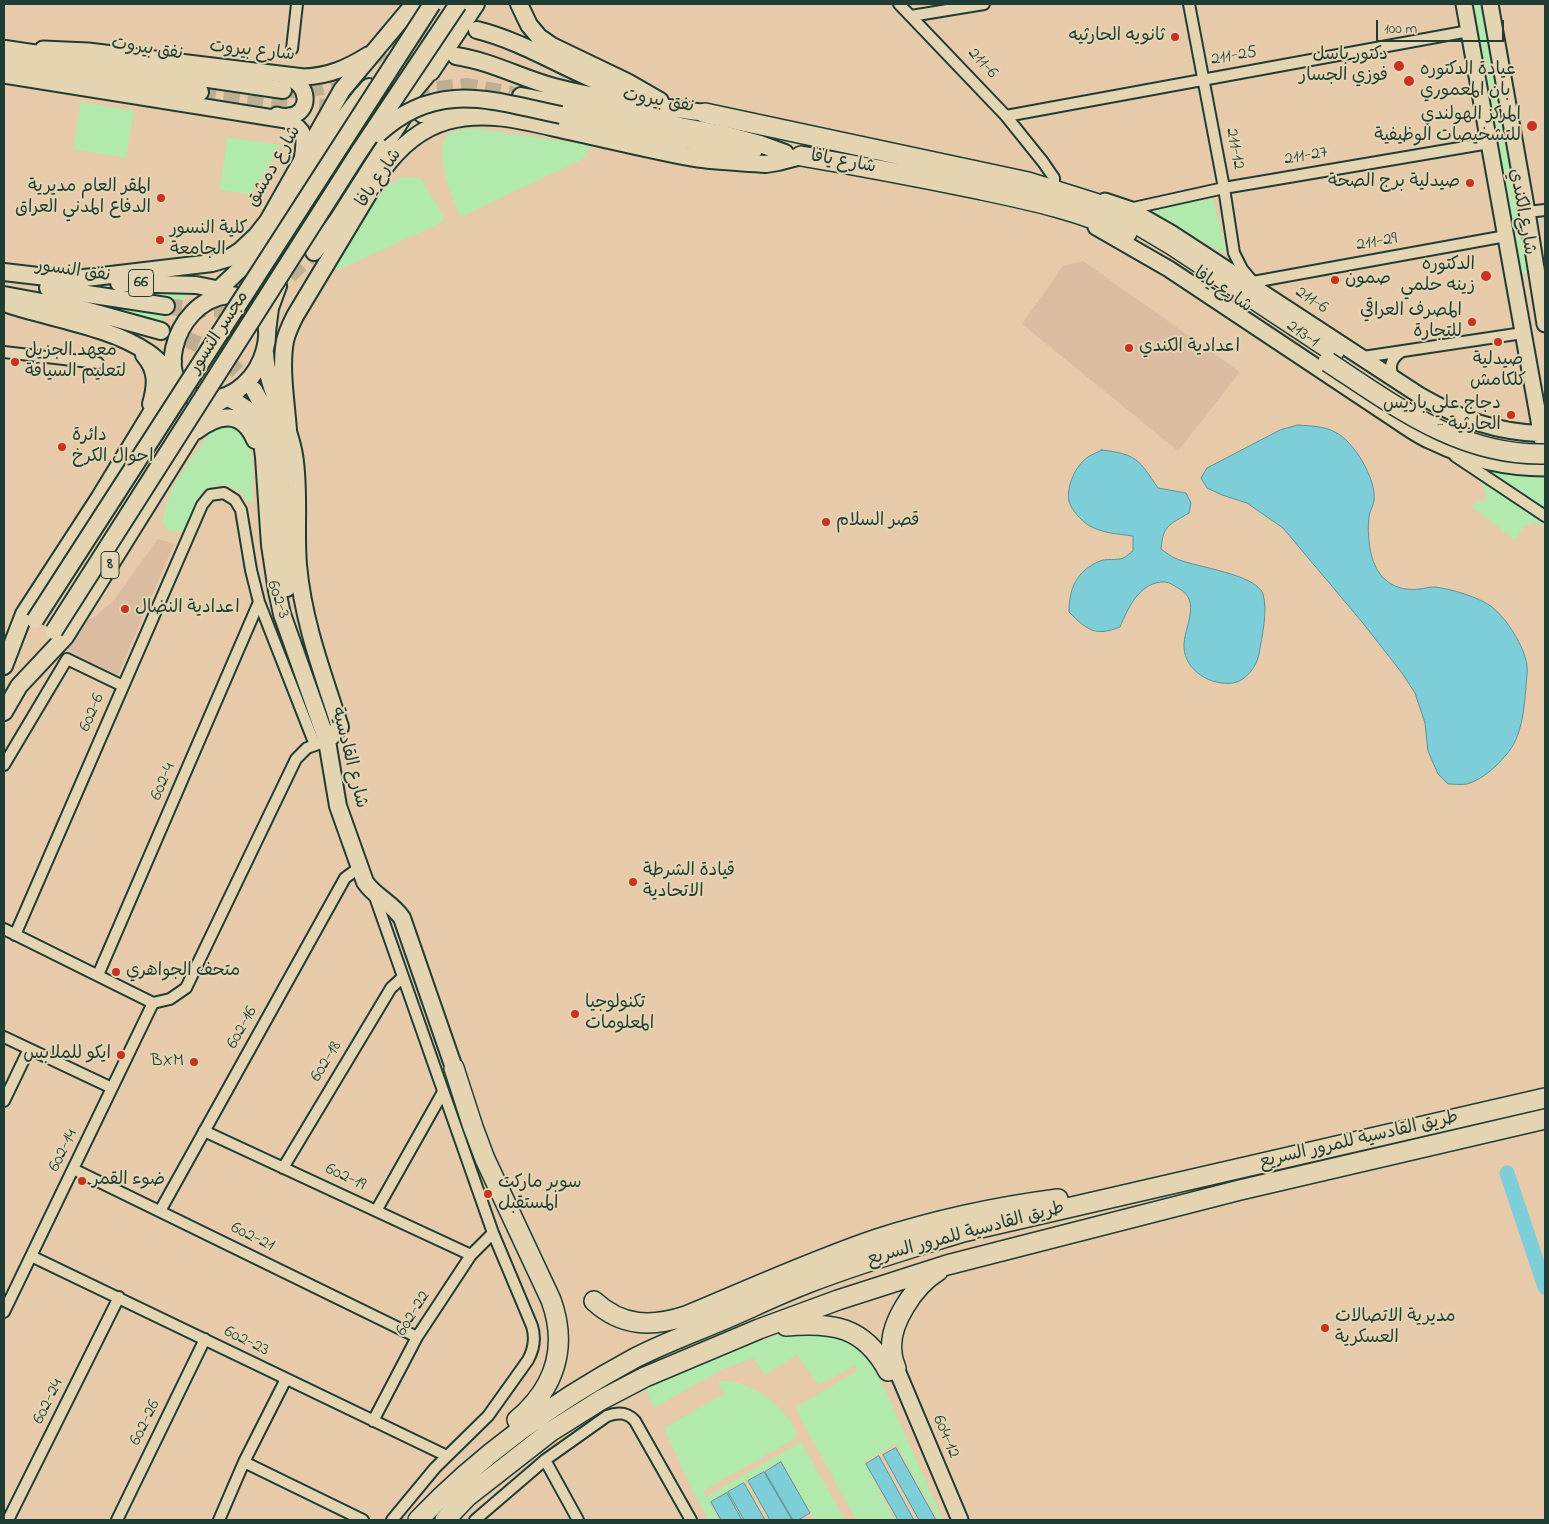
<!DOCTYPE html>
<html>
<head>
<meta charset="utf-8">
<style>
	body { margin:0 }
	#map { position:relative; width:1549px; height:1524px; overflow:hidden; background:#e6caaa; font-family:"Indie Flower",sans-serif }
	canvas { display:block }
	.frame { position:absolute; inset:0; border:5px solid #1f3d34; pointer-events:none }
	.scale { position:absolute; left:1376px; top:20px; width:128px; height:22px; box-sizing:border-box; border:2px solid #1f3d34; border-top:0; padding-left:6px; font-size:15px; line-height:18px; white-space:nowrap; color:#1f3d34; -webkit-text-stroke:4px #e5d4b1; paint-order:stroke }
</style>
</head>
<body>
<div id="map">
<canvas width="1549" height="1524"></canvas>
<div class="frame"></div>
<div class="scale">100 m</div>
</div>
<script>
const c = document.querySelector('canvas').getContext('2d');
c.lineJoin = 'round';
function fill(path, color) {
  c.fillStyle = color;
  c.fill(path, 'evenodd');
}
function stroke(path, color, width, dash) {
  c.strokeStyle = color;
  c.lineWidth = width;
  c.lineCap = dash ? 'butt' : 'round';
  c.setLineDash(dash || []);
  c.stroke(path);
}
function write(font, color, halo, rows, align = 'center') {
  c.font = font + ' "Indie Flower","Playpen Sans Arabic",sans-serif';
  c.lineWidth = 4;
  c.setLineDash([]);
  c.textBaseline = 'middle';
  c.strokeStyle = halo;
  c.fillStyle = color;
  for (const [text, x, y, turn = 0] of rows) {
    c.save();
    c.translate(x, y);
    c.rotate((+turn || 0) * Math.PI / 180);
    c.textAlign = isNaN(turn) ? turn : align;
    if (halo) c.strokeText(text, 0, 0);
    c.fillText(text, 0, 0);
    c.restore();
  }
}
fill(new Path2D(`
	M1083,261L1240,372L1178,451L1022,324L1063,266Z
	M158,539L174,544L118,675L65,651L82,623L96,616L113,601Z`), '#dbbca0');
fill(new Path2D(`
	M1474,4H1481L1529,270L1527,273H1523L1521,271Z
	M81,102L134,111L126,158L73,149Z
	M478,129L590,145L591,149L585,152L587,157L461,217C453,200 430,146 450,133C458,128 469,129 478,129Z
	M227,137L281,145L252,194L220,190Z
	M403,177H413L421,179L443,215V222L338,270L334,265C351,238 373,188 403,177Z
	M1201,198L1202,201L1213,198L1226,250L1222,253L1149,209Z
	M36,279L121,288L189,290L184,300H169Z
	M60,297L164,313L162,323Z
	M225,426L239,430C257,449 252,478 253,502H247C240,484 215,479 201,494C194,502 191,516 187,527C180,534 168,534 164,524C162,518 164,510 166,505C174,479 194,456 209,434L216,429Z
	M1469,463L1539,472L1545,478V510Z
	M1491,484L1545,522V527L1535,522L1524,526L1515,540L1471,506L1487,498L1482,485Z
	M791,1331L845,1337L870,1356L943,1520H938L896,1444L864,1462L895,1520H856L797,1411L798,1406L857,1371L855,1365L819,1385L797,1355L765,1375L753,1358L719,1371L654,1408L646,1388L742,1347Z
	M718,1381C722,1381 726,1381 730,1381C754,1384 790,1411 797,1434L794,1439L703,1491L706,1497L801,1442L845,1520H815L781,1461L709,1502L719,1520H709L694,1494L664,1428L724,1394Z`), '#b2e9ac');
const water = new Path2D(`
	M1298,425C1310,426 1324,426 1335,432C1354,441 1377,480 1374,501C1373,506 1370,511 1369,516C1367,534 1369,560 1380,574C1390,587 1405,591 1420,589C1425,588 1430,587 1435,587C1451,589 1479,597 1492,607C1507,619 1524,646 1527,665C1528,672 1526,680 1526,687C1524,710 1522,737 1506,755C1496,767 1483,779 1467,784C1462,785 1454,784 1448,784L1438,774L1428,751L1425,723L1415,693L1402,673L1362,622L1283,528L1247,503L1222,495L1207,488L1201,478L1207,468L1280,430Z
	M1102,450C1137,454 1139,460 1158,488L1186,493L1191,503L1189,513C1169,525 1163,525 1161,549C1166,552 1171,557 1177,559C1195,567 1256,574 1263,594C1268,610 1262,637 1259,654C1257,666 1246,681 1233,683C1211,686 1185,671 1184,647C1183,628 1203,601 1178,588C1174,586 1169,582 1165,582C1140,581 1128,608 1120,627C1095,637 1087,630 1069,612C1069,589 1076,571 1100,561C1107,558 1116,561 1123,558C1126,557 1130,553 1133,551V536C1118,534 1101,533 1088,525C1080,519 1072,511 1069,501C1066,486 1076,465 1088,457C1093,454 1098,452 1102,450Z
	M896,1448L936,1520H919L883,1455Z
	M879,1456L914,1520H898L866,1464Z
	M781,1462L810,1513L798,1520H793L765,1472Z
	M764,1472L792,1520H770L748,1481Z
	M744,1483L765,1520H744L728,1492Z
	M727,1493L742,1520H721L711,1502Z`);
fill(water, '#7eced9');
stroke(water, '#589497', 1);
stroke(new Path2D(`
	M1507,1173L1545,1287`), '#7eced9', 15);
stroke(new Path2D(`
	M384,74C399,65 413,59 431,58
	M283,90C299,90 315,90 330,85C343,80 355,70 366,62C392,45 420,29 452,29
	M200,92L281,104L326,107L368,105L437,89L467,86L521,96
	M272,292L314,252
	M166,306C193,310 219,311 246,306
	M161,331C204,344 226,354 254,390`), '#beae92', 16, [16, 8]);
const street = new Path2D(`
	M899,4L1006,116L1043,162L1054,178V193
	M1189,4L1224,188L1234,253L1242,269L1252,281
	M911,16L984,4
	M292,49L297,4
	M1006,116L1469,31
	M1129,209L1224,188L1489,143
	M1527,212L1545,210
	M1253,282L1506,236
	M4,352L98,363
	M1363,357L1523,333
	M1394,378C1388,368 1391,358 1401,352
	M1455,456L1545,516
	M4,765L67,659L123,686
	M374,894L493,1233L532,1326C536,1339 534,1349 528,1360L488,1416L435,1468L392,1520
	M4,929L153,1003
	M15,935L202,505L210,495L224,493L235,500L241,510L251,570L259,602L315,745
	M98,975L259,602
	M153,1003L170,999L186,988L296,759L307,748L321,743
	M4,1037L112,1088
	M4,1101L29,1049
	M204,1131L471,1255
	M283,1168L391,988L403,977
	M73,1169L417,1337
	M160,1211L345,878L360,867
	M376,1211L443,1092
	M31,1256L447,1456
	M4,1312L153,1003
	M373,1421L417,1337L471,1255L493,1233
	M545,1460L578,1520
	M244,1462L363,1520
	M8,1520L119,1297
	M117,1520L205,1339
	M219,1520L244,1462L286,1379
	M475,1520L545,1460L607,1416C618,1412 627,1412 635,1421L691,1520`);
const secondary = new Path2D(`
	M1464,4L1543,443
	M1490,4L1527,212L1545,324
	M43,49L88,51L304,77C329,76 347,68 368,55
	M4,75L286,120C308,130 305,139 302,160
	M277,115C280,116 285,117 289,116C311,114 311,83 286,78
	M1105,201L1129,209L1171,233L1419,395C1463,420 1494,432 1545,434
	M1096,227L1169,269L1396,420C1408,428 1420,437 1433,442C1468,459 1506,468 1545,468
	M896,1368L960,1520`);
const primary = new Path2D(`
	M519,4L529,25L539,37L552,46L627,82L660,101
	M477,30C530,43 577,78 631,93
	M5,49L283,90
	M456,56C490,61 521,78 554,87C604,100 655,106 705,113
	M4,64L200,92
	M431,72L476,4
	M521,96L723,134L760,144L785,153
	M422,114C439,107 456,107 474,111
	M569,117L709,145L754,150
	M389,120L437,63
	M314,252L337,221L405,114
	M4,272L72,280
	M62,280L94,277L212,263L229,258L240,251L257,235L268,221L342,90L414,4
	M119,283L196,285L226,291
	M48,288L166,306
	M4,295L85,310L161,331
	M228,295C297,297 265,403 206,399C149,395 171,301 228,295Z
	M210,297C235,275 259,252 279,225C311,181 332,126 369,87
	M4,303C47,318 109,326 147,352C158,359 166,369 175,378
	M267,332L270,308L278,286
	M265,353C267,389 288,419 294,455C300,491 295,529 298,565C303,622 323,674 340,727L327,741
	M144,355C158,371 156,386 151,404
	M254,390L270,419L277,445L280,468L283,550L287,588
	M220,398H228L236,402L248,410L252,416L261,435L264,457L270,545L277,591L282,614L327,741L338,806L365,882C375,897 391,902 402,918L454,1068
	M288,430C286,402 280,368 285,341C287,332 291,324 295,316L382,171C399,147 419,129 447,121C486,110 525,121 564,130C607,139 650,150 694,158C718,162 743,162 766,164L778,162L801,156
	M196,431C218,414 242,409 255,440
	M4,666L24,614L100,497L167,387L171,374L173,361
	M4,712L19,686L65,637L204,414C214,403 227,399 238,390`);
const highway = new Path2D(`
	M705,113L1028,182L1095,203L1135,223L1172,245L1334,352
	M801,156C860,166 918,177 977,189C1029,200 1079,210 1127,233
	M454,1068L473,1127L485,1159L551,1300C568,1347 555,1388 517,1420
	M594,1301C622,1327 652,1327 686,1316C749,1290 812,1261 877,1239C936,1220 996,1207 1058,1199
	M786,1326C832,1322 864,1326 888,1371
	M896,1368C894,1363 892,1357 892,1352C888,1324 915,1285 938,1271
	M418,1520C482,1453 553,1402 635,1358C666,1342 700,1330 732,1316C757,1305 782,1293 808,1283C859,1263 911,1248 963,1232L1545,1098
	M445,1520L468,1496L550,1432L601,1400L645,1377L759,1329L838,1300L947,1265L1240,1190L1545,1119`);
stroke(street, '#1f3d34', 14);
stroke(secondary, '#1f3d34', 19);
stroke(primary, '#1f3d34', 20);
stroke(highway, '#1f3d34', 22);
stroke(street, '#e5d4b1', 10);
stroke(secondary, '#e5d4b1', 15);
stroke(primary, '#e5d4b1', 16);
stroke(highway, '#e5d4b1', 19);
const primaryBridge = new Path2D(`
	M378,134C437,79 492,101 561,115
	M35,620L432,4
	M54,631L357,155L458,4`);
const highwayBridge = new Path2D(`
	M1328,362C1395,406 1460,456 1545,454`);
stroke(primaryBridge, '#1f3d34', 20, []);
stroke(highwayBridge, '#1f3d34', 22, []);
stroke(primaryBridge, '#e5d4b1', 16);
stroke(highwayBridge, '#e5d4b1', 19);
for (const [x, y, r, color] of [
	[1175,37,5,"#c8321e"],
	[1399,66,6,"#c8321e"],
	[1409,81,6,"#c8321e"],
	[1532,126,6,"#c8321e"],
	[1470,183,5,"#c8321e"],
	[161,198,5,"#c8321e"],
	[160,240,5,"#c8321e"],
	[1486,276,6,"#c8321e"],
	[1335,280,5,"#c8321e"],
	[1472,322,5,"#c8321e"],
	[1498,342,5,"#c8321e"],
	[1129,348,5,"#c8321e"],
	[15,362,5,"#c8321e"],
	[1511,415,5,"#c8321e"],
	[62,447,5,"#c8321e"],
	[826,522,5,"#c8321e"],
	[125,609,5,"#c8321e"],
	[633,882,5,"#c8321e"],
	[116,972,5,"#c8321e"],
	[575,1014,5,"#c8321e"],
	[121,1055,5,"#c8321e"],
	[194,1062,5,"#c8321e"],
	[82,1181,5,"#c8321e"],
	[488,1194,5,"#c8321e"],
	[1325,1328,5,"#c8321e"]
]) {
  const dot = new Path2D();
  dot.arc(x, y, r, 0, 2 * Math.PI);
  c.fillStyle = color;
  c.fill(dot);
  stroke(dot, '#e5d4b1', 2);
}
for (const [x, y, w] of [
	[141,283,25],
	[110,565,18]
]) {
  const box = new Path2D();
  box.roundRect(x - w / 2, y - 13.5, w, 27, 4);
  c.fillStyle = '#e5d4b1';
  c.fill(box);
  stroke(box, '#1f3d34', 1);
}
write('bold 16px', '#1f3d34', null, [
	["66",141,283],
	["8",110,565]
]);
write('18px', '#1f3d34', '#e5d4b1', [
	["ثانويه الحارثيه",1165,37,"right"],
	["دكتور باسل",1388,56,"right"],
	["فوزي الجسار",1388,77,"right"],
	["عيادة الدكتوره",1420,71],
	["بان المعموري",1420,92],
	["المركز الهولندي",1521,116,"right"],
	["للتشخيصات الوظيفية",1521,137,"right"],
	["صيدلية برج الصحة",1460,183,"right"],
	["المقر العام مديرية",151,188,"right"],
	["الدفاع المدني العراق",151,209,"right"],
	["كلية النسور",170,230],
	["الجامعة",170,251],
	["الدكتوره",1475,266,"right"],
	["زينه حلمي",1475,287,"right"],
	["صمون",1345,280],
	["المصرف العراقي",1462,312,"right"],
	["للتجارة",1462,333,"right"],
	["اعدادية الكندي",1139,348],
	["معهد الجزيل",25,352],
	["لتعليم السياقة",25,373],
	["صيدلية",1498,361,"center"],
	["كلكامش",1498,382,"center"],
	["دجاج علي باريس",1501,405,"right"],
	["- الحارثية",1501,426,"right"],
	["دائرة",72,437],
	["احوال الكرخ",72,458],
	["قصر السلام",836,522],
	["اعدادية النضال",135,609],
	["قيادة الشرطة",643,872],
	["الاتحادية",643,893],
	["متحف الجواهري",126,972],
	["تكنولوجيا",585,1004],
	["المعلومات",585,1025],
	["ايكو للملابس",111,1055,"right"],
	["BXM",184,1062,"right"],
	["ضوء القمر",92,1181],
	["سوبر ماركت",498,1184],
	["المستقبل",498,1205],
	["مديرية الاتصالات",1335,1318],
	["العسكرية",1335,1339]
], 'left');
write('18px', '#1f3d34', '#e5d4b1', [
	["نفق بيروت",147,50,9],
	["شارع بيروت",252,52,6],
	["211-25",1234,57,-10],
	["211-6",982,64,47],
	["نفق بيروت",658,102,10],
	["211-12",1234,149,79],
	["211-27",1306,157,-10],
	["شارع يافا",843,163,10],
	["شارع دمشق",275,167,-60],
	["شارع يافا",380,179,-56],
	["شارع الكندي",1521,212,80],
	["211-29",1377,243,-10],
	["نفق النسور",73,272,8],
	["شارع يافا",1222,291,34],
	["211-6",1311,301,33],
	["مجسر النسور",220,333,-57],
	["213-1",1302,335,34],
	["602-3",277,600,71],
	["602-6",93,713,-67],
	["شارع القادسية",348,758,76],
	["602-4",164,782,-67],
	["602-16",243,1028,-61],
	["602-18",327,1062,-59],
	["طريق القادسية للمرور السريع",1359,1141,-13],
	["602-14",64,1151,-64],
	["602-19",345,1178,25],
	["طريق القادسية للمرور السريع",966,1235,-15],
	["602-21",252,1238,26],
	["602-22",414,1314,-58],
	["602-23",246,1342,26],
	["602-24",49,1402,-64],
	["602-26",146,1423,-64],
	["604-12",945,1437,67]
]);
</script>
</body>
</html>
